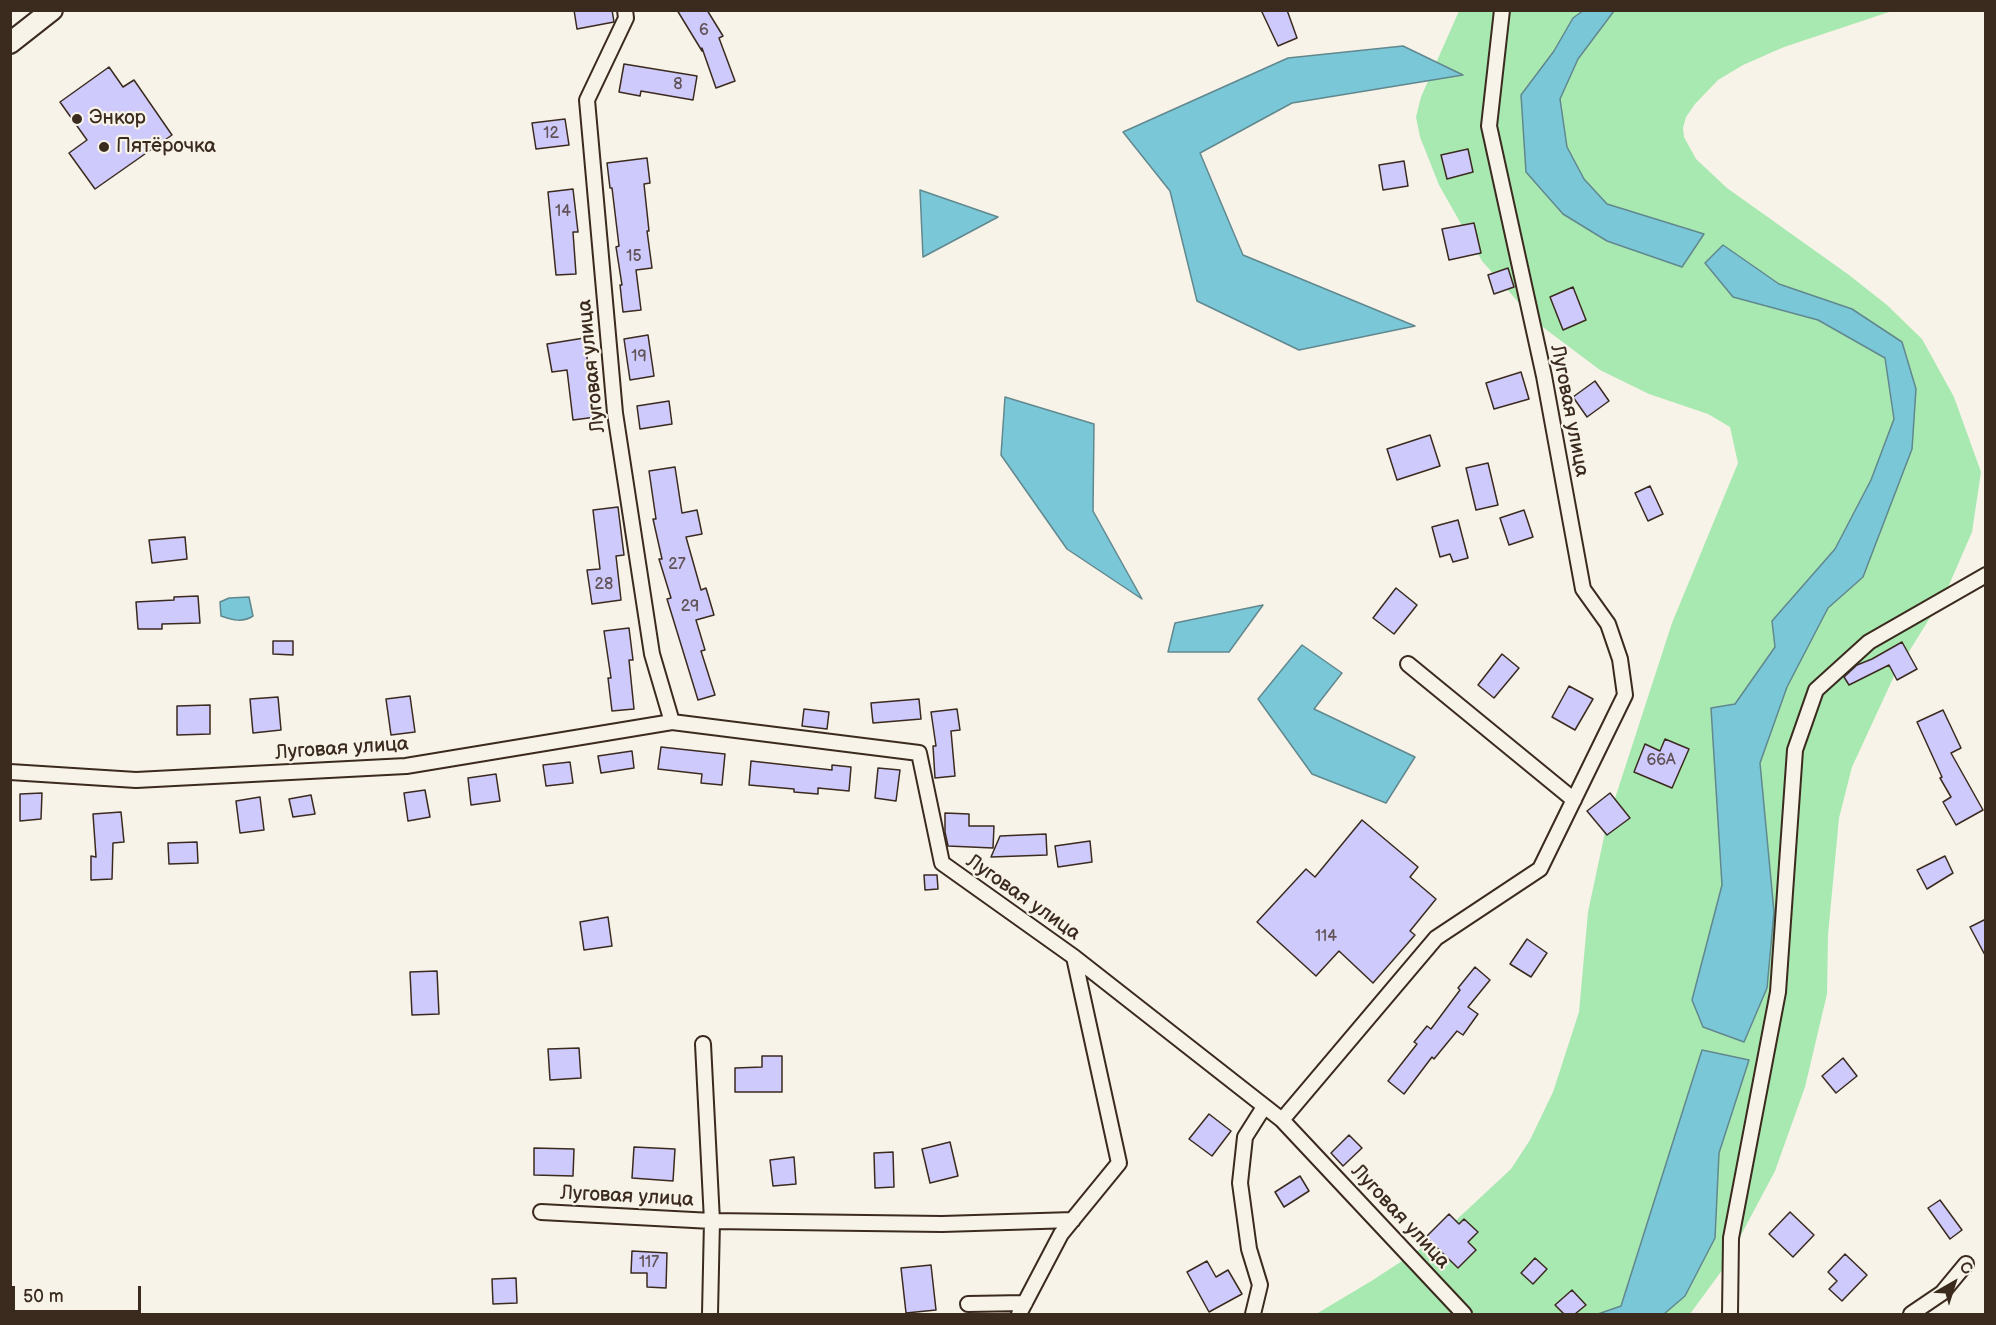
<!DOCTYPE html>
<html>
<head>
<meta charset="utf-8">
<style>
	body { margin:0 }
	#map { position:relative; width:1996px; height:1325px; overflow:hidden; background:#f7f3e8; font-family:"Balsamiq Sans",sans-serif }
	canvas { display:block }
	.frame { position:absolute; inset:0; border:12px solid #3b2a1e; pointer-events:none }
	.north { position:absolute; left:1924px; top:1253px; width:60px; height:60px; -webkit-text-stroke:4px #f7f3e8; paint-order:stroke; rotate:39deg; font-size:16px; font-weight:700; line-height:24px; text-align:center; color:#3b2a1e }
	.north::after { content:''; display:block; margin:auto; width:21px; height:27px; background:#3b2a1e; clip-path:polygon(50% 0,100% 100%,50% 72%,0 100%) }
	.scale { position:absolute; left:12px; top:1286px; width:129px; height:27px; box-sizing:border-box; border:3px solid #3b2a1e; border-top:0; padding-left:8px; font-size:18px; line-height:21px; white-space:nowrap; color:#3b2a1e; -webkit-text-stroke:4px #f7f3e8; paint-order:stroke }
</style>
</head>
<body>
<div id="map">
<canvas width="1996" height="1325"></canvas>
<div class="frame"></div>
<div class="north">С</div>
<div class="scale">50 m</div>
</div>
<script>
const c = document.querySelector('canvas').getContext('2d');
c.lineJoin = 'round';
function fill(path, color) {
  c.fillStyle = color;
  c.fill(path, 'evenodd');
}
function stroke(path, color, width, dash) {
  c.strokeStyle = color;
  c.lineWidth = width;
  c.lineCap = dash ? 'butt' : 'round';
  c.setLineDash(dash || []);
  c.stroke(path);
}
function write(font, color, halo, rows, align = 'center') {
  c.font = font + ' "Balsamiq Sans",sans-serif';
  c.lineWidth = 4.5;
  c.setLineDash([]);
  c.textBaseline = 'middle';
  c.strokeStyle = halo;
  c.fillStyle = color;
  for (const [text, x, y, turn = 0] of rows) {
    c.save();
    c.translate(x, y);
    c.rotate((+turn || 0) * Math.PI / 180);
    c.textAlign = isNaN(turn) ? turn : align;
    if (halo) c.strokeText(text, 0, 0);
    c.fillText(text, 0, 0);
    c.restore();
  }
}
fill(new Path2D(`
	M1459,11H1892L1784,47L1743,65L1718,80L1695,104L1686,117L1683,128L1684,137L1696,159L1727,188L1849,275L1887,305L1922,339L1954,397L1981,472L1972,532L1946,592L1895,674L1852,767L1839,818L1828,935L1827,994L1805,1087L1775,1171L1723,1269L1690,1314H1316L1373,1280L1437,1238L1511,1169L1530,1140L1553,1092L1579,1012L1588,912L1607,823L1672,623L1738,463L1730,427L1708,414L1649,394L1600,370L1536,322L1482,261L1439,185L1420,137L1416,117L1421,97Z`), '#a8e8b1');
const water = new Path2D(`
	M1584,10L1614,11L1578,59L1560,99L1567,147L1584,179L1607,204L1704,234L1682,267L1607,241L1563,214L1526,172L1521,95L1554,51L1573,18Z
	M1403,46L1463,75L1292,103L1200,153L1243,255L1415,326L1299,350L1197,301L1170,191L1123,132L1288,58Z
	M920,190L998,217L923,257Z
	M1723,245L1779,284L1852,309L1902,342L1916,389L1912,449L1863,577L1828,608L1787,687L1760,763L1774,912L1767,988L1744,1042L1703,1027L1692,1000L1722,885L1711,708L1735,704L1775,647L1772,621L1835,549L1871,480L1894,419L1885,358L1818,320L1733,297L1705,263Z
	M1005,397L1094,424L1093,511L1142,599L1067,549L1001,455Z
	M249,597L253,616C242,623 233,620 221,616L220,602L229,598Z
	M1263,605L1229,652H1168L1175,623Z
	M1302,645L1342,673L1314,709L1415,757L1386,803L1312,774L1258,699Z
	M1702,1050L1749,1060L1719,1153L1715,1238L1685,1296L1664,1314H1598L1621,1306Z`);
fill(water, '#7ac7d8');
stroke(water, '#61888e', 1.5);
const building = new Path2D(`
	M574,10H612L614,22L577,29Z
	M677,10H707L723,36L719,38L735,81L716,88L702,48V51Z
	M1261,10H1287L1297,38L1278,46Z
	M624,64L697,76L693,100L641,91L640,96L619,92Z
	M109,67L123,87L134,80L172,135L95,189L69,153L87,140L60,102Z
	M565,119L569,145L536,149L532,123Z
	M1468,149L1473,172L1447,179L1441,155Z
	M647,158L650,183L644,184L649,231H647L652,268L636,270L641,310L623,312L620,285H622L616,247L619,246L612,188H610L607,163Z
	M1404,161L1408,186L1383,190L1379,165Z
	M573,189L578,232H573L576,274L556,275L548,192Z
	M1474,223L1481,253L1449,260L1442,229Z
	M1508,268L1514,287L1494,294L1488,275Z
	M1573,287L1586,320L1563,330L1550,297Z
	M648,335L654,376L630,380L624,339Z
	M584,338L596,417L573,420L567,370L552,372L547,344Z
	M1521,372L1529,399L1494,409L1486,383Z
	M1595,381L1609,401L1587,417L1573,397Z
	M669,401L672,424L640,429L637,406Z
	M1430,435L1440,466L1397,480L1387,449Z
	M1488,463L1498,505L1476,510L1466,468Z
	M675,467L682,513L697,510L702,534L686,537L701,590L706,588L714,615L696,620L705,650L701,651L715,695L698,700L667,599L671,598L659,559H662L653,519H656L649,471Z
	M1650,486L1663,514L1648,521L1635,493Z
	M618,507L624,555L616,556L621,600L592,604L587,570L600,569L593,510Z
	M1524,510L1533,537L1509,545L1500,518Z
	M1458,520L1468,558L1453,562L1450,554L1440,557L1432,527Z
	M185,537L187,559L152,563L149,540Z
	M1396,588L1417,605L1394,634L1373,618Z
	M198,596L200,623L162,624V629H138L136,602L174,600V597Z
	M629,628L633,660H629L634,709L612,711L608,678H611L604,631Z
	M273,641H293V655L273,654Z
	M1902,642L1917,669L1897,680L1889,665L1849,685L1844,677L1857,665L1872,659Z
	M1502,654L1519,668L1494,698L1478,685Z
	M1569,686L1593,699L1575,730L1552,717Z
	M410,696L415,732L391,735L386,699Z
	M278,697L281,730L253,733L250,699Z
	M919,699L921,719L873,723L871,703Z
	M210,705V734L177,735V706Z
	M804,709L829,712L827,729L802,726Z
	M957,709L960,730L951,731L955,776L935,778L933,746H936L931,712Z
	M1943,710L1961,748L1951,753L1983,810L1956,825L1943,802L1951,797L1940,778L1942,777L1917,722Z
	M1665,739L1689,749L1672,788L1634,772L1645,744L1660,751Z
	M661,747L725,754L722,785L701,783L702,774L658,769Z
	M632,751L634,768L601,773L598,756Z
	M751,761L832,770V765L851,767L849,791L818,788V794L794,792V789L749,785Z
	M570,762L573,783L546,786L543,765Z
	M878,768L900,770L896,801L875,798Z
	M496,774L500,801L471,805L468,778Z
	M425,790L430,817L408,821L404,793Z
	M42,793L41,819L20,821V794Z
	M1610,793L1630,818L1607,835L1587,811Z
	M311,795L315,814L293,817L289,799Z
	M260,797L264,830L240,833L236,801Z
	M121,812L124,842L113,843L112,879L91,880V856L96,857L93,814Z
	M945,813L969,814V826H994L993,848L948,846L945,832Z
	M1362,820L1418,867L1410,877L1436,899L1410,931L1415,935L1373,983L1339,951L1316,976L1257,922L1306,869L1315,877Z
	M1046,834L1047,855L991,857L1000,836Z
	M1090,841L1092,862L1058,867L1055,846Z
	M197,842L198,863L169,864L168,843Z
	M1945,856L1953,873L1927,889L1917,870Z
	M924,875H937L938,889L925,890Z
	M608,917L612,946L584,950L580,922Z
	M1986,919V957L1970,927Z
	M1527,939L1547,953L1531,977L1510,964Z
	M1475,967L1490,980L1468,1007L1478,1014L1463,1035L1457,1031L1434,1059L1432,1057L1404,1094L1388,1081L1417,1044L1414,1042L1427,1026L1431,1029L1460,990L1458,988Z
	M437,971L439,1014L412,1015L410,972Z
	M579,1048L581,1078L550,1080L548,1049Z
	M762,1056H782V1092H735V1068L762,1067Z
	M1843,1058L1857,1076L1836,1093L1822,1076Z
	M1209,1114L1231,1131L1212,1156L1189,1139Z
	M1349,1135L1362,1148L1343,1166L1331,1153Z
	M950,1142L958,1176L930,1183L922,1149Z
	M634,1147L675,1149L673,1181L632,1178Z
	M534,1148L574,1149L573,1176L534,1175Z
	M893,1152L894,1187L875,1188L874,1153Z
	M794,1157L796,1184L773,1186L770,1160Z
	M1300,1176L1309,1191L1284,1207L1275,1192Z
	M1940,1200L1962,1230L1950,1239L1928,1208Z
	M1790,1212L1814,1235L1793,1257L1769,1234Z
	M1449,1214L1459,1224L1464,1219L1478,1232L1468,1242L1476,1250L1458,1268L1426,1237Z
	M632,1251L667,1253L666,1288L647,1287V1273H631Z
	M1845,1254L1867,1275L1842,1301L1829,1289L1837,1281L1828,1272Z
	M1535,1258L1547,1269L1533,1284L1521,1273Z
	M1207,1261L1216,1277L1228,1270L1242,1294L1209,1312L1187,1272Z
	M931,1265L936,1310L906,1313L901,1268Z
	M516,1278L517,1303L493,1304L492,1279Z
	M1572,1290L1586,1305L1575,1314H1564L1555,1305Z`);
fill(building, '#cfcafc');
stroke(building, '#3b2a1e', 1.5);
const street = new Path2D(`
	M625,10L626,18L587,100L615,413L652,654L672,722L919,753L942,863L1074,957L1282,1120L1464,1314
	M1408,664L1574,800
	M10,772L136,780L406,766L672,722
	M703,1044L712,1221L710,1314
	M1282,1120L1436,938L1540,869L1625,695L1620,659L1608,624L1583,589L1544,376L1489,126L1502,10
	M541,1212L712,1221L942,1224L1073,1220
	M968,1304L1025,1303
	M1019,1314L1061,1234L1119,1163L1074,957
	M1253,1314L1260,1285L1249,1249L1240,1183L1245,1137L1264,1107
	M1730,1314L1731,1238L1778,992L1795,750L1816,690L1869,642L1986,575
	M1911,1314L1942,1293L1966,1264`);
const secondary = new Path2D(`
	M10,43L52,10`);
stroke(street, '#3b2a1e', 18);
stroke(secondary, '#3b2a1e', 24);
stroke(street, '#f7f3e8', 14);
stroke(secondary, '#f7f3e8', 20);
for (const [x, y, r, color] of [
	[77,119,6,"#3b2a1e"],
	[104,147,6,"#3b2a1e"]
]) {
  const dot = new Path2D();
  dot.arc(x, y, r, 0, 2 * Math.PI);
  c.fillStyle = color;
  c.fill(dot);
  stroke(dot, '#f7f3e8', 2);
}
write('16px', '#605256', null, [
	["6",704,31],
	["8",678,85],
	["12",551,134],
	["14",563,212],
	["15",634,257],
	["19",639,357],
	["27",677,565],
	["28",604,585],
	["29",690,607],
	["66А",1661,761],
	["114",1326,937],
	["117",649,1263]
]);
write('20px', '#3b2a1e', '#f7f3e8', [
	["Энкор",89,119],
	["Пятёрочка",116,147]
], 'left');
write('20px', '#3b2a1e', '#f7f3e8', [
	["Луговая улица",592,366,-96],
	["Луговая улица",1569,411,79],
	["Луговая улица",342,749,-4],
	["Луговая улица",1023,898,35],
	["Луговая улица",627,1197,3],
	["Луговая улица",1400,1217,47]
]);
</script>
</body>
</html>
